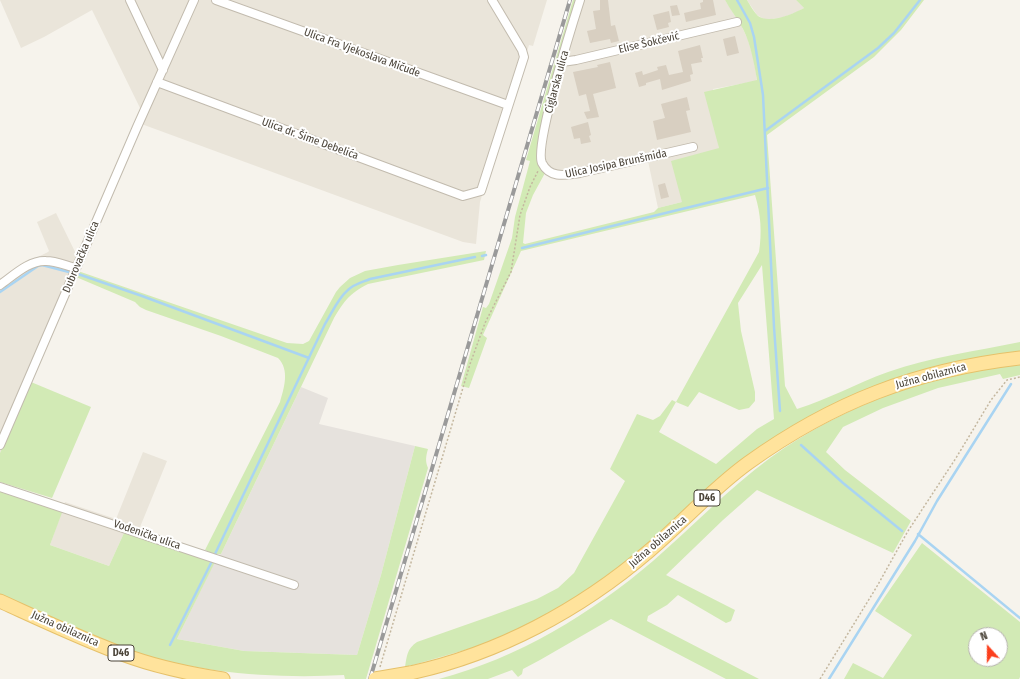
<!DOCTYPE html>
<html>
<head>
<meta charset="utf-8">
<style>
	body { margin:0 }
	#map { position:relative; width:1020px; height:679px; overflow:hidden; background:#f6f3ec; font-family:"Fira Sans Condensed",sans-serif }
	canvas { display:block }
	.north { position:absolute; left:968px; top:627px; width:40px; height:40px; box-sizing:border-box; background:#fff; border:1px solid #b7b4b0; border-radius:50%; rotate:339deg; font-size:11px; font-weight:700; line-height:16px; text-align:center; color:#4b4439 }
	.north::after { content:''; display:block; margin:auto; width:14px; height:18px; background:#fc3f1d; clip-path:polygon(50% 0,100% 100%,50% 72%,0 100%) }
</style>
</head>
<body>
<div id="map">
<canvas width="1020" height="679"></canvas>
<div class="north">N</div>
</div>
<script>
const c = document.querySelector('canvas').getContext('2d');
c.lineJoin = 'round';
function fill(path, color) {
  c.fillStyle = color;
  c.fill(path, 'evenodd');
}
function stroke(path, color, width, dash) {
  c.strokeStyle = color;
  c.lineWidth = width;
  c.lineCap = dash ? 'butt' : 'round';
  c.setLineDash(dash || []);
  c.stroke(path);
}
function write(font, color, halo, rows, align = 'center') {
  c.font = font + ' "Fira Sans Condensed",sans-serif';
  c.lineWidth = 4;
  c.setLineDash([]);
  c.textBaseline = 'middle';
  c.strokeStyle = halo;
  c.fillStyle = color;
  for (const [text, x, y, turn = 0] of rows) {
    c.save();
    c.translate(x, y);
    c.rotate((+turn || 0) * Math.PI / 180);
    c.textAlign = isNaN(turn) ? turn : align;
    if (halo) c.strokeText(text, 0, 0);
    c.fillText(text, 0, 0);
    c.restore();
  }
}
fill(new Path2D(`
	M0,0H547L533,46L529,45L480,202L476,244L463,242L136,122L141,110L92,10L44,37L21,48Z
	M578,0H725L742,27L748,40L754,60L757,81L713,89L719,148L682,202L658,208L648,161L565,179H557L550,177L545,173L539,158Z
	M747,0H796L804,8L797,12L784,17L772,19H764L757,15Z
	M56,213L81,264L0,453V282L36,258L48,252L49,251L37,222Z
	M143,452L167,461L136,537L124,533L109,566L50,545L65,502L116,519Z`), '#eae5da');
fill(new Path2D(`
	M301,387L328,398L319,424L415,446L381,575L357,655L244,651L177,639L218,555L221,554Z`), '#e6e2dd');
fill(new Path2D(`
	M573,0H578L539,151L545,173L533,195L526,213L523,243L525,244L654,212L658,208L682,202L671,161L719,148L704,92L757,80C754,63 751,45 743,29C738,19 730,10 725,0H747C750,5 754,12 758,16C769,24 793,14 804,8L796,0H924L901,30L874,57L767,135L785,386L797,409C829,399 857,383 888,372C931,357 976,351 1020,342V353L837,404L567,605L501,637L479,646L406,667L405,679L377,672L405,667C407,655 407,649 417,642L491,616L537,599L558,588L574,573L625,481L610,469L637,414L653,420L660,416L672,400L676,402L759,252C762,233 761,214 755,195L521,251L483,335L487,338L469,388L461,386L483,307L486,308L489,304L512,238L515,217L530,161L526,160ZM762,265L774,419L757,429L716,464L659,432L676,402L688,407L699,392L739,410L749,408L755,401V392L741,331L738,303Z
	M486,251L484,260L368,284C349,294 345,300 334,318L221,554H213L205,550L280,402C284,388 290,370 278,358L221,336L146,310L140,307L135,302L76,277L78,271L287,343L303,344L309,341L336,292L340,287L350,278L365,271L398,265Z
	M1020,365V375L1003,379L1000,374L938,388L883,408L843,427L826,452L845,470L911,521L893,553L757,490L723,520L666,575L735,610L731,621L726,623L678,595L667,605L648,616L647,621L759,679H726L611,619L540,660L523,669L522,674L518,677L512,670L488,679H439C518,658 591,614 653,561C692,527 728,489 770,458C842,406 931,373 1020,365Z
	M31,382L91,407L52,498L0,482V453Z
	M415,446L428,449C426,456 425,461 428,468L366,679H345L344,675C275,679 197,673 131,651C86,635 43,613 0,594V491L63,510L50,545L109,566L124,533L215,562L177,639L244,651L357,655L381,575Z
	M922,543L1020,622V677L1019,679H844L853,663L883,678L912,635L875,611ZM976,635H1000V659H976Z`), '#d2eab5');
stroke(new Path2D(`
	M737,0L750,23L754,37L763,95L774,327L780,411
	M765,131L878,48L894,33L920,0
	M522,248L768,188
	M482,256L486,255
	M78,274L142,296L309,358
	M0,292L38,266L42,265L69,272
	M801,445L843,483L902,531
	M918,534L1020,618
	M215,554L325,324C332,313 338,298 348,290C354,284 363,282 370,279L475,257
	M170,645L212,561
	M829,679L915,541L937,501L1011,384`), '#a9d4f2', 2.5);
fill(new Path2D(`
	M600,0H608L611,26L615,25L619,41L611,43L610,39L590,43L587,31L596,29L593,11L600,10Z
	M703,0H713L716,15L686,22L684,13L701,9L700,3L703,2Z
	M677,5L680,15L672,16L670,6Z
	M669,11L671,22L668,23L669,27L657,30L653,15Z
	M735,36L739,53L727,56L723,39Z
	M700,45L703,58H701L702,62L691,64L693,74L690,75L691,81L662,90L660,79L646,83V85L639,87L635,73L642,71L643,75L658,70L657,67L666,65L669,75L683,72L678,51Z
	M610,62L616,88L593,94L599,117L587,119L584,112L590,111L586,94L579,96L573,72L598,67L597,65Z
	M687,97L690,110L686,111L691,132L657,140L653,121L665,118L661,104Z
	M588,122L591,135L589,136L591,142L581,144L580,138L574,139L571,127Z
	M665,183L669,197L661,199L658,185Z`), '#d8cfc1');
const minor = new Path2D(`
	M130,0L163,70
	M216,0L508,105
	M580,0C572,25 534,146 542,163C550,179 566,175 580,173L693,147
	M562,62L576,60L737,22
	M157,82L463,196L481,191L524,57L522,50L492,0
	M0,285C13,276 29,260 46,261C56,261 67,266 76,268
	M0,445L137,127L194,0
	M0,487L294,585`);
const primary = new Path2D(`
	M0,601C44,621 88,642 133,658C162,668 192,674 223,679
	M410,673C498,654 580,610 649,551C682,523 712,489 748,463C833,402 916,370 1020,358`);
stroke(minor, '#c2bbae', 10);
stroke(primary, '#e6c16a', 15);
stroke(new Path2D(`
	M380,667L470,364L485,323L511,272L520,215L530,187L538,171
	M820,679L876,588L908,531L956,458L991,400L1007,380L1020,377`), '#c4b79f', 1.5, [2, 2]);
stroke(minor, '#fff', 8);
stroke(primary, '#ffe39c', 13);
const rail = new Path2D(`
	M370,679L570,0`);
stroke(rail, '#9a9a9a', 4);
stroke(rail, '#fff', 2.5, [8]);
const primaryBridge = new Path2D(`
	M375,679L410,673`);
stroke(primaryBridge, '#e6c16a', 15, []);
stroke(primaryBridge, '#ffe39c', 13);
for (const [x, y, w] of [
	[707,498,26],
	[121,653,26]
]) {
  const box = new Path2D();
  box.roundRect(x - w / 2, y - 8, w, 16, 3);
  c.fillStyle = '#fff';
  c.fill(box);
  stroke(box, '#4b4439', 1);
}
write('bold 10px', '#4b4439', null, [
	["D46",707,498],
	["D46",121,653]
]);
write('11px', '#4b4439', '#fff', [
	["Elise Šokčević",649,43,-13],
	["Ulica Fra Vjekoslava Mičude",362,53,20],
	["Ciglarska ulica",557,82,-75],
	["Ulica dr. Šime Debelića",310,139,20],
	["Ulica Josipa Brunšmida",616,164,-12],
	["Dubrovačka ulica",81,257,-67],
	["Južna obilaznica",931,376,-15],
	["Vodenička ulica",147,535,19],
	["Južna obilaznica",658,542,-41],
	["Južna obilaznica",65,629,24]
]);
</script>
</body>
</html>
